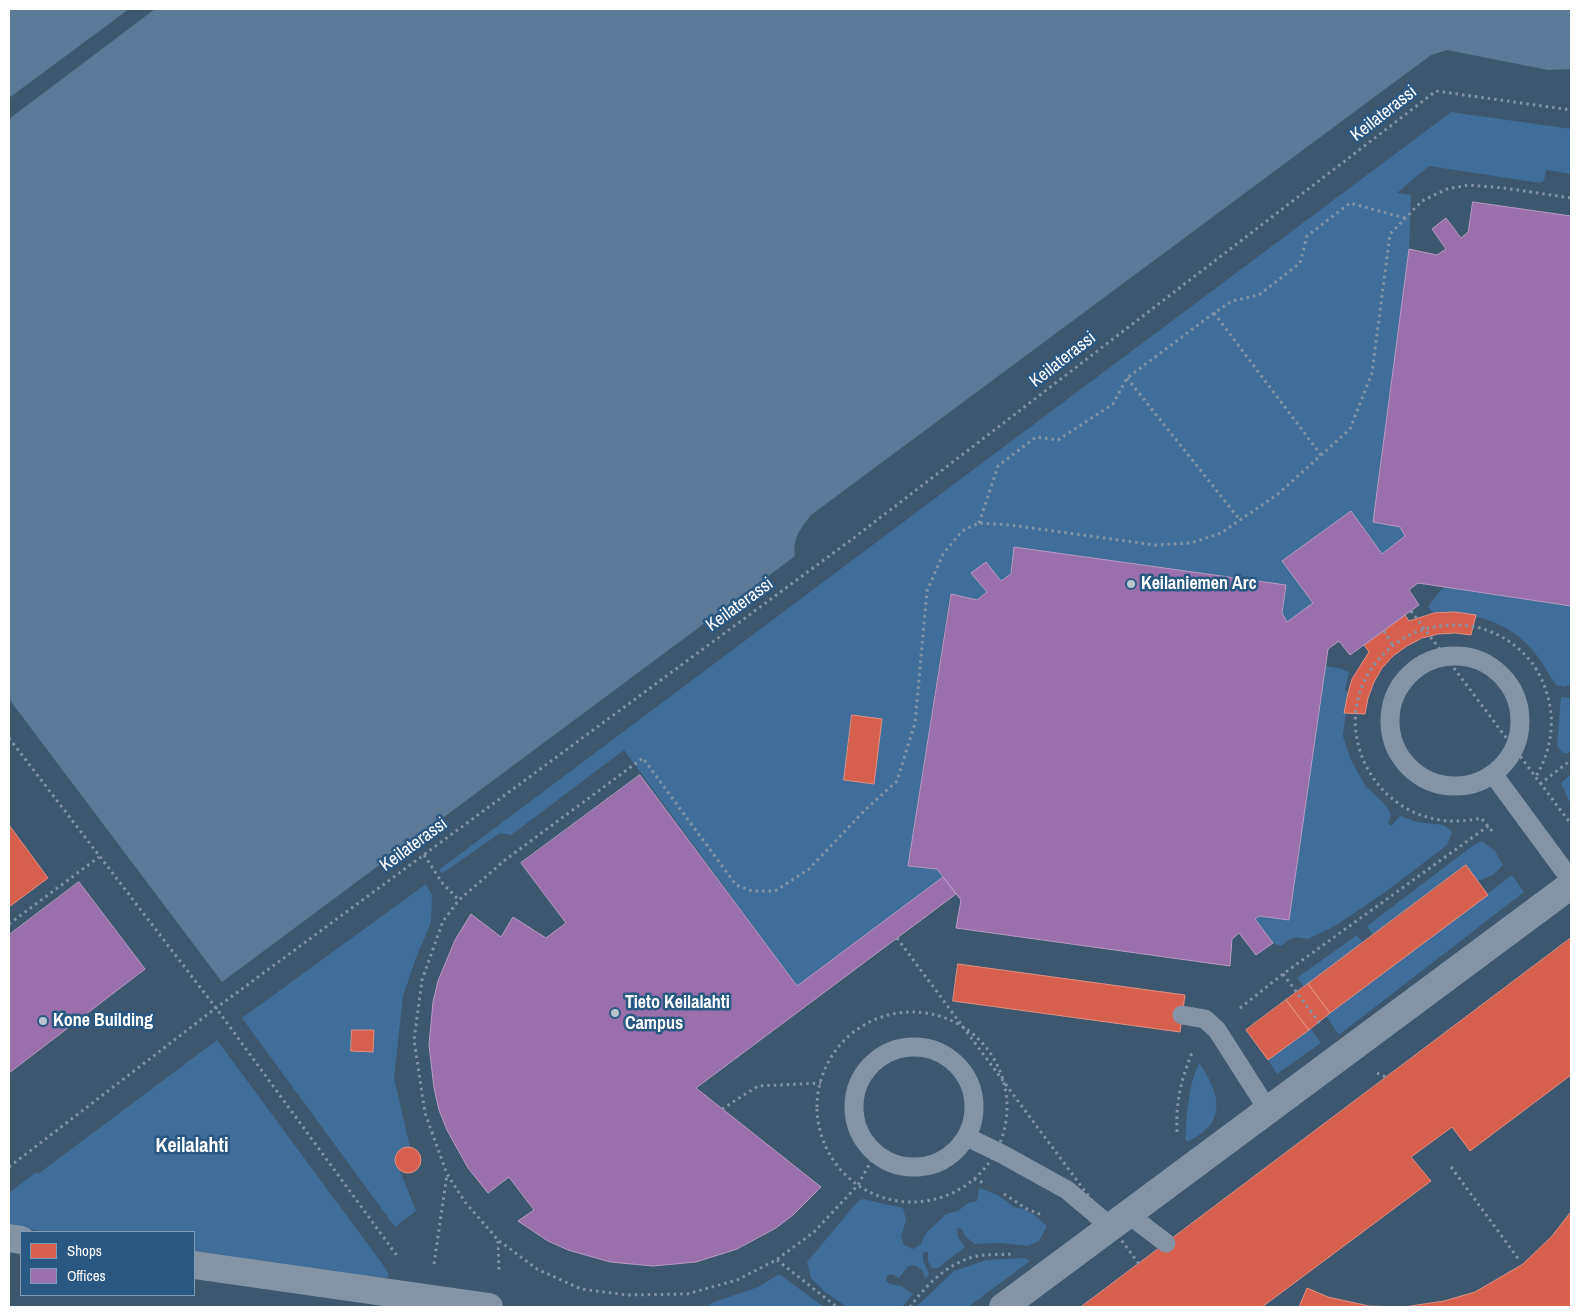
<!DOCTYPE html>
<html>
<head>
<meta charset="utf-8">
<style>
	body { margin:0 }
	#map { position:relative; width:1580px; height:1316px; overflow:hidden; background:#3d576f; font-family:"Archivo Narrow",sans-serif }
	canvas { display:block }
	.frame { position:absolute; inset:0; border:10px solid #fff; pointer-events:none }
	.legend { position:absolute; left:20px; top:1231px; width:175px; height:65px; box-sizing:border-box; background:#295883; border:1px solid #7f9bb5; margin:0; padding:6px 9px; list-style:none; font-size:15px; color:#fff }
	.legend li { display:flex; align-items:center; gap:10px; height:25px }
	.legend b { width:25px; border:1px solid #7f9bb5 }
</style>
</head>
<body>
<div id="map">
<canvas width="1580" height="1316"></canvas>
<div class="frame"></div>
<ul class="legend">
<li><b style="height:14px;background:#d6604d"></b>Shops</li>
<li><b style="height:14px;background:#9970ab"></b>Offices</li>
</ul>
</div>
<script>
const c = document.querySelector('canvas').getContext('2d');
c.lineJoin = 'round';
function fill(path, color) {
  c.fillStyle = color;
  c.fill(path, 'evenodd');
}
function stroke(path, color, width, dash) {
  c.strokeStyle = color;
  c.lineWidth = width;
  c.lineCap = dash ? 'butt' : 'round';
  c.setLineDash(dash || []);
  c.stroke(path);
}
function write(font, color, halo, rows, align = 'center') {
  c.font = font + ' "Archivo Narrow",sans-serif';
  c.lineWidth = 5;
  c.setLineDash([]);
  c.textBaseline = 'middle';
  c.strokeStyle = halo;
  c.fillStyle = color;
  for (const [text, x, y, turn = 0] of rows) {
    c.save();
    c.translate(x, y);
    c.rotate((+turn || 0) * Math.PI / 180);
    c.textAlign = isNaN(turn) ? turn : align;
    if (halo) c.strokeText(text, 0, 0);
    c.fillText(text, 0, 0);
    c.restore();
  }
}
fill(new Path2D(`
	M1451,112L1571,129V174L1546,170L1544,181L1540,183L1429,166L1397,193L1411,195L1409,249L1373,522L1400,527L1405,536L1382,554L1351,511L1282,561L1313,603L1287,622L1282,613L1286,585L1014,547L1011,574L1001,581L986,562L972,573L987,592L977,600L950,594L908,866L937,869L943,877L797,986L624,750L511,835L500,833L443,873L440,872V869Z
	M1443,587L1571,606V684L1565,687L1556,685C1547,672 1539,655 1527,644C1502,619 1468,612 1434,613L1428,607Z
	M1325,666L1339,668L1349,672L1345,690L1348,693L1343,736L1351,760L1366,787L1382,801L1391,814L1388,823L1391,826L1400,816L1417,822L1444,825L1452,832L1447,845L1384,893L1335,926L1308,939L1296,937L1288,940L1281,946L1273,943L1255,919L1259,916L1289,920Z
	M1561,697L1571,698V750L1568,753H1563L1557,746Z
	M1571,774V805L1561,783Z
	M1482,841L1495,851L1503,865L1493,875L1478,881L1465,865L1373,935L1367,926L1475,844Z
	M1512,875L1524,892L1339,1035L1326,1016Z
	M426,884L432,895L431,923L416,958L403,996L394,1078L410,1147L401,1149L398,1152L395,1164L400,1171L416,1211L395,1227L242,1018ZM352,1030H374L373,1052L352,1051Z
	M1357,935L1363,943L1304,987L1297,978Z
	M1310,1028L1321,1043L1277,1074L1268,1060Z
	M217,1040L381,1262L388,1273V1277L384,1279L194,1253V1232H48L9,1227V1193L36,1172L38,1174Z
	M1199,1063C1211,1080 1225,1105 1210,1125C1205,1132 1195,1137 1188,1142L1185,1139C1187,1113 1188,1086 1199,1063Z
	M979,1188L998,1195L1014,1207L1024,1209L1034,1215L1047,1226L1039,1241L1028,1246L1000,1243L975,1244L966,1237L961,1228L957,1229L958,1237L965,1247L938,1268H932L928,1261V1252H923V1260L929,1274L925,1279L923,1271L915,1265L908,1266L899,1278L891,1274L887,1276L886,1281L890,1284L901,1286L913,1294L902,1307H847L825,1292L811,1278L807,1262L858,1201L863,1199L903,1208L906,1220L901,1237L904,1245L913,1249L921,1244L926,1233L946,1214L958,1211L968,1203L977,1201Z
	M1025,1258L1030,1261L968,1307H916L954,1271L986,1260Z
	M779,1274L824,1307H706L714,1302L758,1287Z`), '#3e6e99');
fill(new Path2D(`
	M9,9H1571V69L1548,70L1447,50L1431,55L811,515C801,528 792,539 795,556L222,982L9,699Z`), '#5c7a98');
fill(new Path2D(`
	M129,9H155L9,119V98Z`), '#3d576f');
const shops = new Path2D(`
	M1455,612L1476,615L1471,635L1455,633L1438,634L1422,638L1407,646L1393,656L1382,668L1374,682L1368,698L1365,714L1344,713L1348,693L1352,679L1369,652L1364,645L1405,615L1409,621L1434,613Z
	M852,715L882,719L874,784L844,780Z
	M9,825L48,878L9,907Z
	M1466,865L1488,895L1330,1013L1308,984Z
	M1571,938V1075L1470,1151L1452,1127L1411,1157L1431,1181L1262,1307H1081Z
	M958,964L1185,995L1180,1032L953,1001Z
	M1308,984L1330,1013L1309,1030L1286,1000Z
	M1286,1000L1309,1030L1268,1060L1246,1030Z
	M352,1030H374L373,1052L351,1051Z
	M395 1160a13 13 0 1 1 26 0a13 13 0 1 1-26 0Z
	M1571,1212V1307H1299L1307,1288L1328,1297L1369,1306L1404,1307L1444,1301L1475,1292L1523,1264L1552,1236Z`);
fill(shops, '#d6604d');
stroke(shops, '#e29082', 1);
const offices = new Path2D(`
	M1473,202L1571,216V606L1418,583L1409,590L1419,605L1405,615L1350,655L1339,641L1328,649L1289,920L1259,916L1255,919L1273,943L1256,955L1239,933L1232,939L1230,966L956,928L961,900L937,869L908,866L951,594L977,600L987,592L971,573L986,562L1001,581L1011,574L1014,547L1286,585L1282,613L1287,622L1313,603L1282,561L1351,511L1382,554L1391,547L1405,536L1400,527L1373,522L1409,249L1437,255L1446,249L1432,229L1446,218L1461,238L1468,232Z
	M640,775L797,986L943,877L956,894L696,1088L821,1187L793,1215L776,1228L737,1249L696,1262L653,1266L610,1262L568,1250L548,1241L518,1221L534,1210L509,1177L488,1193L468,1168L447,1130L439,1110L434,1088L429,1045L433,1002L438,981L455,940L471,914L501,937L513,917L546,938L566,923L521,863Z
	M79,882L145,969L9,1073V935Z`);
fill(offices, '#9970ab');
stroke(offices, '#b89bc4', 1);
stroke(new Path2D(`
	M1214,313L1321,455
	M1127,378L1240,520
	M979,523L998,466L1036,437L1058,440L1113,404L1127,378L1214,313L1232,301L1259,295L1300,263L1307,236L1350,203L1405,218
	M1384,631L1393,646
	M9,738L216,1008L398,1257
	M1540,784L1571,760
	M1492,831L1481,818C1372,843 1308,706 1398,642C1419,627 1445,623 1470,626C1498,630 1526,649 1539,674C1557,709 1555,745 1535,778
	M424,855L443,884L459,900
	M9,924L99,857
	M1283,974L1321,1025
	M1240,1008L1283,974L1491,824
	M817 1107a95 95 0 1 1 190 0a95 95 0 1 1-190 0Z
	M1377,1073L1386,1077
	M722,1109L758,1086L821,1083
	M1177,1132C1176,1101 1180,1084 1191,1055L1194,1052
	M875,1154L858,1185L814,1232L776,1260L737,1280L687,1294L627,1295L581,1289L537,1269L498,1240L465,1202L447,1174L425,1113L414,1040L422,980L443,921L459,900L505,860L643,758L736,885L752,891H775L809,869L865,810L897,781L915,723L927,591L943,554L962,531L979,523L1010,525L1155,545L1191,543L1221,533L1278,494L1350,429L1372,373L1390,234L1422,201L1447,189L1469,185L1504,188L1571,198
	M9,1167L216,1008L855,537L1436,91L1571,110
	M1451,1167L1520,1261
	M974,1179L984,1183
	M1004,1194L1027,1209L1042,1215
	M498,1241L499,1272
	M777,1260L837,1307
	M434,1264L447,1174
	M910,1307C926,1285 949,1262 977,1256C988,1254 1001,1255 1012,1254`), '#8494a5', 3, [2.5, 4]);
stroke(new Path2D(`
	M1390 721a65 65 0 1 1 130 0a65 65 0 1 1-130 0Z
	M1493,774L1571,880
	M1182,1015L1205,1019L1217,1030L1268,1110
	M854 1107a60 60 0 1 1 120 0a60 60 0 1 1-120 0Z
	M967,1137L1002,1154L1067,1190L1111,1227
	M1128,1214L1166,1243`), '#8494a5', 19);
stroke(new Path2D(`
	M9,1238L21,1240
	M194,1265L489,1307
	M1003,1307L1571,885`), '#8494a5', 28);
stroke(new Path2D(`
	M1411,611L1571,824
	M897,938L1139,1264`), '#8494a5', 3, [2.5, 4]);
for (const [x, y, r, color] of [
	[1131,584,5,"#bbc4cd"],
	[615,1013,5,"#bbc4cd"],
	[43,1021,5,"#bbc4cd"]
]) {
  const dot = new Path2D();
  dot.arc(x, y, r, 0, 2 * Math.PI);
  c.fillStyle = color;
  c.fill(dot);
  stroke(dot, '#295883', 2);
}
write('18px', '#fff', '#295883', [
	["Keilaterassi",1384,114,-38],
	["Keilaterassi",1063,360,-38],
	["Keilaterassi",740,605,-36],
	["Keilaterassi",414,845,-36]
]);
write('bold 18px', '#fff', '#295883', [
	["Keilaniemen Arc",1141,584],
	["Tieto Keilalahti",625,1003],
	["Campus",625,1024],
	["Kone Building",53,1021]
], 'left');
write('bold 20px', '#fff', '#295883', [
	["Keilalahti",192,1147]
]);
</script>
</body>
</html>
